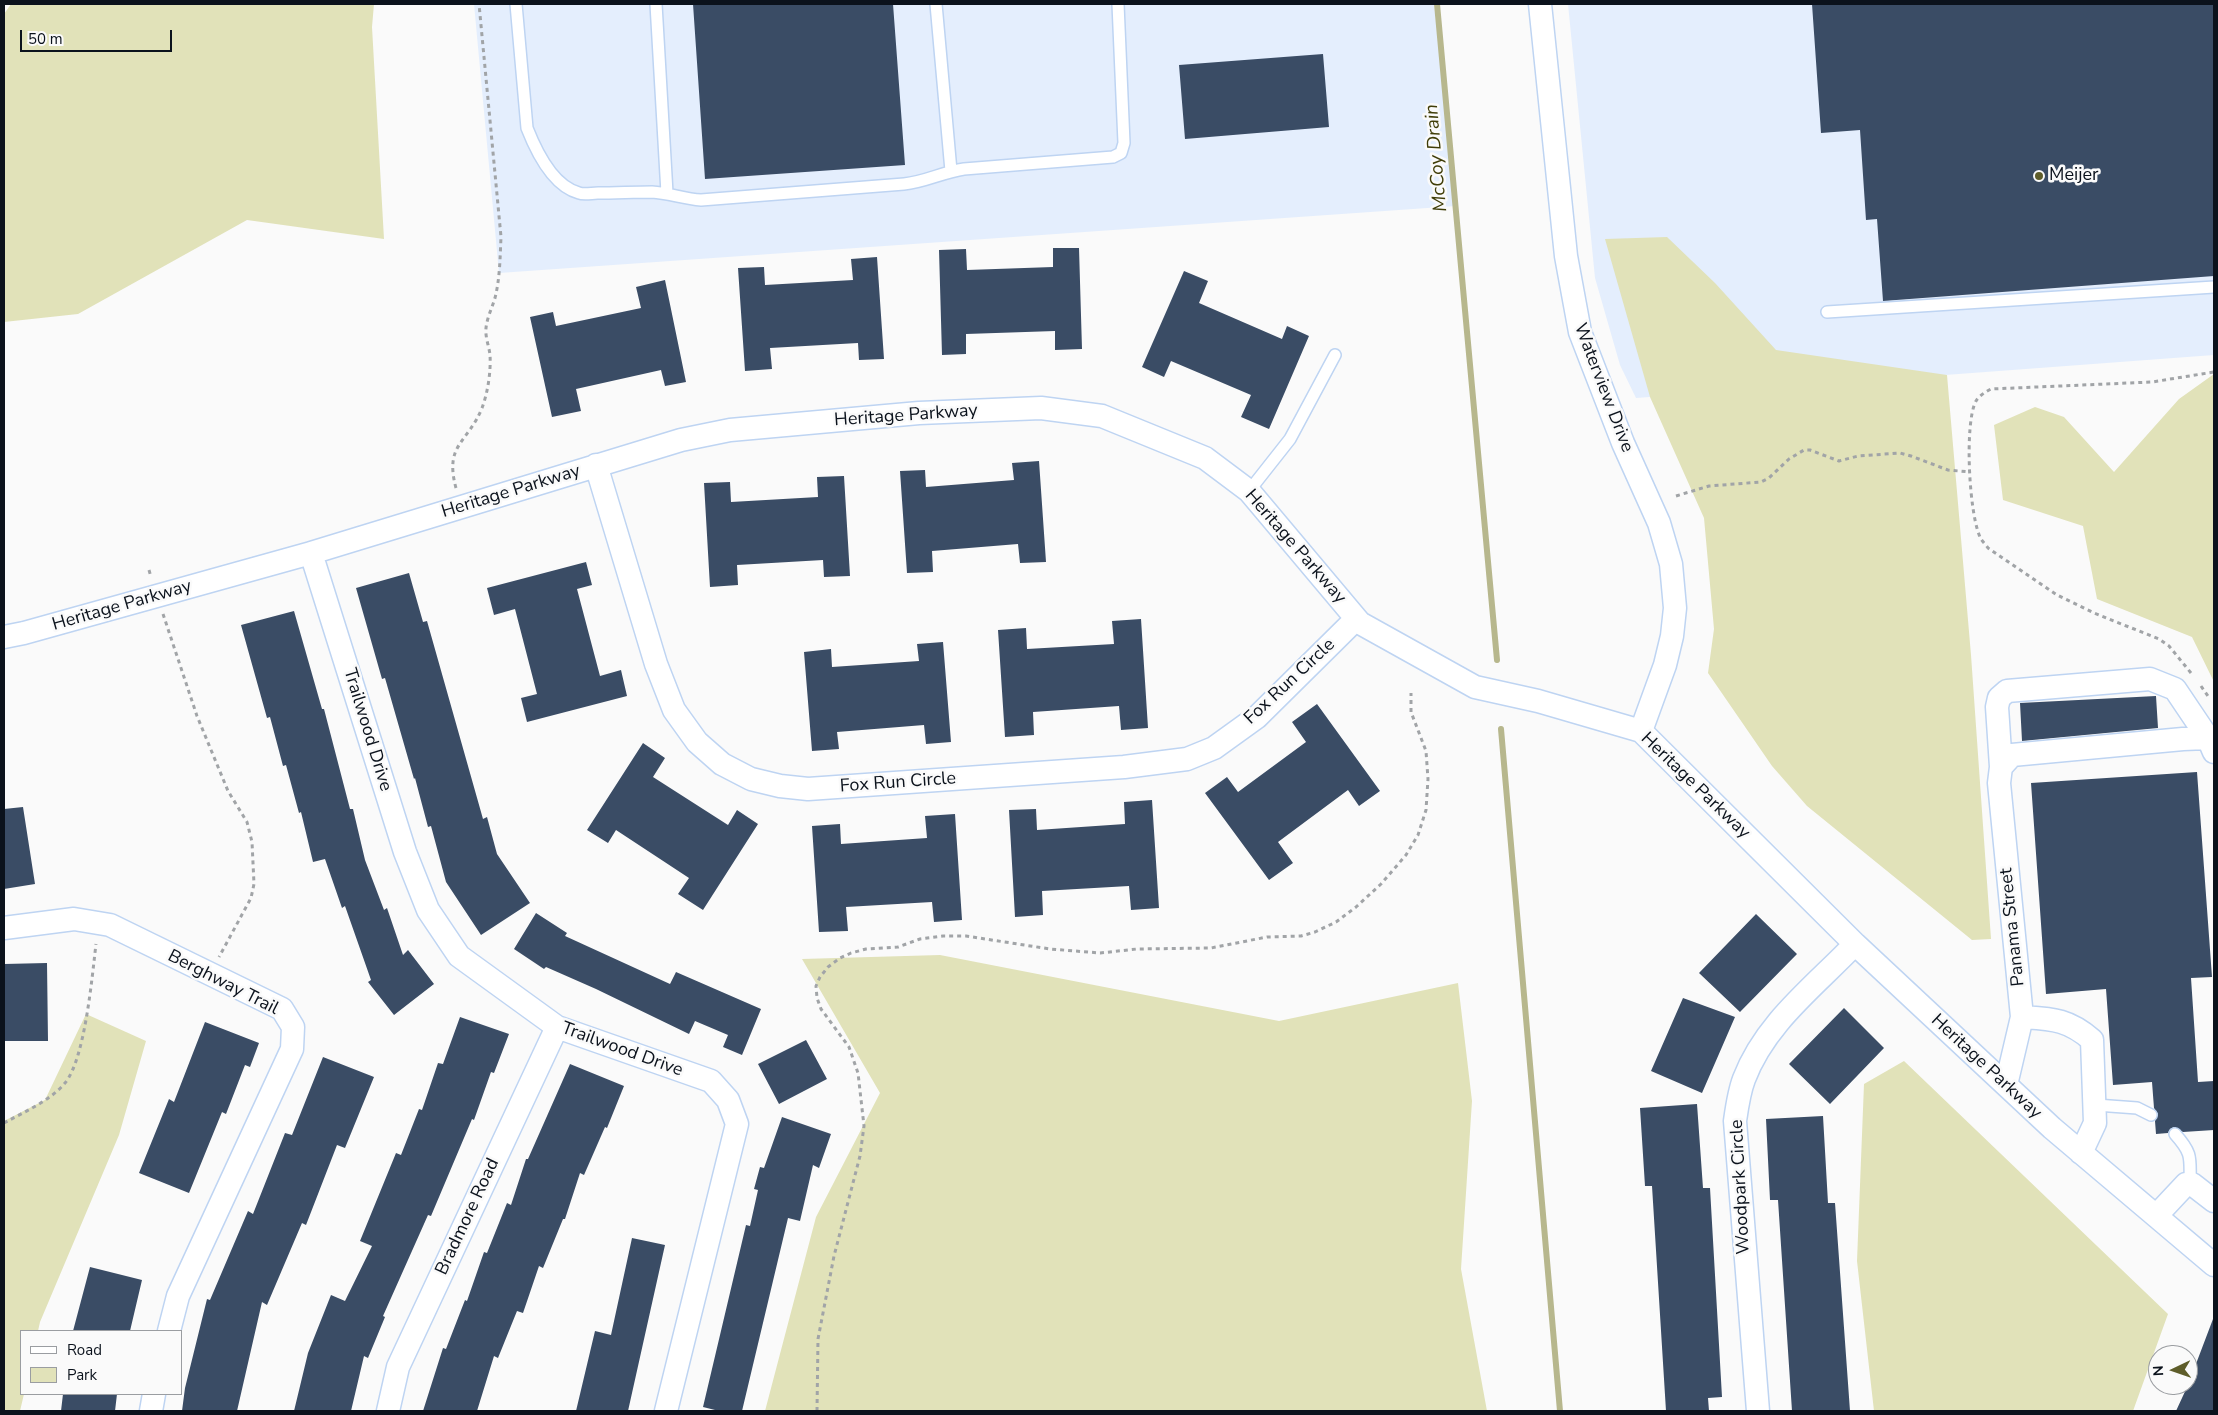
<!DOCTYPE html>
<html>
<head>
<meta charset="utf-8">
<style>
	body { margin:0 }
	#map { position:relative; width:2218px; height:1415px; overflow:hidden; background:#fafafa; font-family:"Nunito Sans",sans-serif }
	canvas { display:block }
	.frame { position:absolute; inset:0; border:5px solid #0b121c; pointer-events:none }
	.legend { position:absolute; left:20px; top:1330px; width:162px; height:65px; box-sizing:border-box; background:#fafafa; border:1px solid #9a9da1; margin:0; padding:6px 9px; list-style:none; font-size:15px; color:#0b121c }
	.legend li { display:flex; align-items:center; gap:10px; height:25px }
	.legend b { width:25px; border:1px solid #9a9da1 }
	.north { position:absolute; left:2148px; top:1345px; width:50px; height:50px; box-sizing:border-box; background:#fafafa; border:1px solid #9a9da1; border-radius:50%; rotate:267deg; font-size:14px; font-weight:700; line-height:20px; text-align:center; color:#0b121c }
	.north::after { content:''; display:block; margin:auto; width:18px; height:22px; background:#5e5d2a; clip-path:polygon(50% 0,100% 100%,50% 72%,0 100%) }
	.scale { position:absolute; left:20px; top:30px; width:152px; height:22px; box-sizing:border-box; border:2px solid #0b121c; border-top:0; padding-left:6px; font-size:15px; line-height:18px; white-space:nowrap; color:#0b121c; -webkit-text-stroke:4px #fafafa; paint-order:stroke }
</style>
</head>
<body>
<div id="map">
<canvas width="2218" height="1415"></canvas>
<div class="frame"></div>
<ul class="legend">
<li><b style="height:6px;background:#fff"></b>Road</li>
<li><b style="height:14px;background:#e1e2b9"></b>Park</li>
</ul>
<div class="north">N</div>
<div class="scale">50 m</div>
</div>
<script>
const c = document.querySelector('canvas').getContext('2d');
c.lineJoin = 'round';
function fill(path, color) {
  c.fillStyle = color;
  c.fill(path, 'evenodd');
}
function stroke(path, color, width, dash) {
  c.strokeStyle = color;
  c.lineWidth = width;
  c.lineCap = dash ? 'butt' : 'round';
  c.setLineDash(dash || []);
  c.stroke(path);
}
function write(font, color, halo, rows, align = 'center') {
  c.font = font + ' "Nunito Sans",sans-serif';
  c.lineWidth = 5;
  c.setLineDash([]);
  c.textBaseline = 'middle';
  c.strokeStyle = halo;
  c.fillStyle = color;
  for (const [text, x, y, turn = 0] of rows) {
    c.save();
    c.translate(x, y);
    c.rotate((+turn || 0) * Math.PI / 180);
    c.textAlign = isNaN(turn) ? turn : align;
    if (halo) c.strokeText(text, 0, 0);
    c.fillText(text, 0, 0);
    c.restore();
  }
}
fill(new Path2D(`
	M474,4H1434L1456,206L499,273Z
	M1568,4H2214V355L1636,398L1620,365L1595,278Z`), '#e4eefd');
fill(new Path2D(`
	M11,4H374L372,27L384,239L247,220L78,314L4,322V14Z
	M1667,237L1715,283L1776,350L1947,375L1971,655L1991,939L1972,940L1807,806L1772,766L1708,673L1714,629L1704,518L1650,397L1605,239Z
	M2214,374V682L2192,637L2097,599L2083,526L2003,500L1994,425L2035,407L2064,417L2114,472L2179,399Z
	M940,955L1279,1021L1458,983L1472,1101L1461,1269L1487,1411H765L816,1217L880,1093L802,959Z
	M86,1014L146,1041L119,1135L40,1322L38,1331H21V1394H24L20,1411H4V1121L45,1100Z
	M1904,1061L2168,1314L2133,1411H1874L1857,1261L1864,1084Z`), '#e1e2b9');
stroke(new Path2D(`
	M1437,4L1497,660
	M1501,729L1560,1411`), '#b7b78d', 6);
fill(new Path2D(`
	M693,4H893L905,165L705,179Z
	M1812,4H2214V276L1883,301L1877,219L1866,220L1860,130L1821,133Z
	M1323,54L1329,127L1185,139L1179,65Z
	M1053,248H1079L1082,349L1055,350V331L966,334V354L942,355L939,250L966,249L967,270L1053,267Z
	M877,257L884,359L859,360L858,343L770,348L772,369L745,371L738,268L764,267L765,285L853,280L851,259Z
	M1184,271L1208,281L1199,303L1282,339L1287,326L1309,336L1269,429L1241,417L1251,395L1171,361L1164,377L1142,367Z
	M665,280L686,382L665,386L661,370L576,389L581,411L552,417L530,317L553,312L556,326L641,308L636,287Z
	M1039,461L1046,562L1020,563L1018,544L932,551L933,572L907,573L900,471L925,470L926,487L1014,480L1012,463Z
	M844,476L850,576L824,577L823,560L737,565L738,585L710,587L704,483L730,482L731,502L818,497L817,477Z
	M586,562L592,585L577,589L600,676L621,670L627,696L527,722L521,698L537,694L515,609L494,615L487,588Z
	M409,573L423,622L427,621L483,819L487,817L497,854L530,903L481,935L446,882L431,826L428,827L415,778L414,779L385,678L382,679L356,588Z
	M294,611L322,709H324L350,809H353L365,860L384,910L387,908L403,955L408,950L434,984L394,1015L368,982L371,980L345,906L342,908L325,859L313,862L301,812L299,813L286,765L283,766L270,717L267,718L241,625Z
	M1141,619L1148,728L1121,730L1119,706L1033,712L1034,735L1005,737L998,630L1026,628L1027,649L1114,644L1112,621Z
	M943,642L951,742L926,744L924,725L837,732L839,749L812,751L804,652L831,649L832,667L919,661L917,644Z
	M2156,696L2158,728L2022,741L2020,703Z
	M1317,704L1380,791L1359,806L1348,790L1278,842L1293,863L1269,880L1205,793L1227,777L1238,792L1306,742L1292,722Z
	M643,743L665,758L653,777L728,825L737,810L758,824L703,910L678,894L689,878L616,830L608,843L587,830Z
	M2197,772L2212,977L2191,978L2198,1082L2214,1081V1130L2183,1132L2174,1127L2170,1129L2168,1133L2156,1134L2155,1121L2158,1114L2154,1108L2152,1082L2113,1085L2106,989L2046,994L2031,783Z
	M1152,800L1159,908L1131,910L1129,886L1042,891L1043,915L1015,917L1009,810L1036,809L1037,830L1125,824L1124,802Z
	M23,807L35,884L4,889V809Z
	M955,814L962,920L934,922L932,902L846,907L848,931L819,932L812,826L840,824L841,844L927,838L925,816Z
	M536,913L567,933L565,936L670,984L676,972L761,1009L742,1055L723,1047L728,1035L695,1021L689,1034L596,989L546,967L544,969L514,949Z
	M1756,914L1797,954L1740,1012L1699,973Z
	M47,963L48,1041H4V964Z
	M1683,998L1735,1017L1702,1093L1651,1071Z
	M1844,1008L1884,1048L1830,1104L1789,1064Z
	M460,1017L509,1034L494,1073L491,1072L474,1120L472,1119L431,1216L428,1215L383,1316L385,1317L368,1358L364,1356L351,1411H294L308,1353L331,1295L345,1301L372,1246L360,1241L396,1153L401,1155L419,1109L422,1110L438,1063L443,1064Z
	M205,1022L259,1043L250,1067L245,1065L226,1114L222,1112L189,1193L139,1173L169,1099L174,1102Z
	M806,1040L827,1079L779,1104L758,1064Z
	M323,1057L374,1077L345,1148L337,1145L306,1225L302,1223L267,1305L262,1302L237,1411H182L185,1388L207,1299L210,1300L248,1211L253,1214L285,1133L292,1135Z
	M570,1064L624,1086L607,1128L605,1127L584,1175L580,1173L565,1219H563L543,1268L539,1266L523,1313L517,1311L498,1358L494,1356L477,1411H423L443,1348L446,1349L465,1300L467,1301L484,1252L487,1253L507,1203L511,1205L526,1159H528Z
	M1697,1104L1703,1188H1710L1722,1397L1708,1398L1709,1411H1666L1652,1186H1645L1640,1108Z
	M1823,1116L1828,1203H1835L1850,1411H1792L1778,1200H1770L1766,1119Z
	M782,1117L831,1134L819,1168L813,1165L800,1221L788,1218L742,1411H719L703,1407L746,1225L750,1226L758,1190L754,1189L760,1167L764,1168Z
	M632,1238L665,1245L628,1411H576L595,1331L611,1335Z
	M90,1267L142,1280L130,1331H73Z
	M2213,1319L2214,1411H2176L2188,1385Z
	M63,1394H117L115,1411H61Z`), '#3a4c65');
const service = new Path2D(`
	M516,4L527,128C536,151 553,186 579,193C584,195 592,193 598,193C616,193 634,192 652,192C669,193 684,199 701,200L904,184C925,182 943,172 964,169L1113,157L1121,153L1124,143L1118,4
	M656,4L667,193
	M936,4L951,171
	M1827,312L2214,287
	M1249,491L1290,439L1335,355
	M2096,1105L2137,1108L2151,1115
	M2175,1134C2193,1154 2190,1158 2190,1184`);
const minor = new Path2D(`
	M1540,4L1566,256L1580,332L1623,443L1659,523L1671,564L1675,608L1672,636L1665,665L1641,731
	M596,465L656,664L674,710L697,742L722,764L751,779L780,786L808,789L1124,767L1187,759L1214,748L1257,717L1356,619
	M311,553L405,852L428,910L459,956L557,1027L711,1081L728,1100L737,1124L666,1411
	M4,637L24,633L311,553L681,440L730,430L919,413L1041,408L1102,416L1205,458L1249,491L1360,623L1475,687L1538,701L1641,731L1855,944L2052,1128L2214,1265
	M2001,767L1997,707L1999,698L2007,691L2150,679L2175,689L2208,738
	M4,928L74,919L110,925L282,1009L293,1027L292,1049L178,1296L169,1331
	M2022,1017C2052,1019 2068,1019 2092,1040L2095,1123L2081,1153
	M2006,1085L2022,1017L1999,783L2001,767L2012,755L2183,739L2208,738L2214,752
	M2156,1216L2186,1184H2192L2214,1201
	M151,1411L154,1394
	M388,1411L398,1367L557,1027
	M1758,1411L1735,1121C1737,1107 1739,1092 1744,1079C1765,1023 1815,986 1855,944`);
stroke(service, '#bed4f2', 14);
stroke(minor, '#bed4f2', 25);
stroke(new Path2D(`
	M456,488C444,444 468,443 482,408C488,392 491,371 490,355C489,346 485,337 486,328C487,318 492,308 495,298C500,278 500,258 501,237L479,4
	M1676,496L1709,486L1761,482L1769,478L1789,459L1804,450H1810L1839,461L1858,456L1900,453L1911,456L1948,470L1970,472
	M149,570L151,577
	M163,614L197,716L228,791L247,822L252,842L254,884L251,898L219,957
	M2191,673L2169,646L2159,639L2094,613L2057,595L1988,548C1986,545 1983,542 1981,539C1969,517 1964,423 1976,401C1979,396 1985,392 1991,389L2152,382L2214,372
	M2201,686L2210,699
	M4,1123C24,1112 50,1101 65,1083C85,1059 92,977 96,944
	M817,1411L818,1339L834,1256L860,1156L864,1126L858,1073L849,1047L821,1009L817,998L816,986L820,977L828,967L840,958L851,953L866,949L898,947L920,939L943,936H966L1050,949L1100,953L1137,949L1211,948L1267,937L1301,936L1315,932L1336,922L1356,907L1381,884L1406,855L1418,835L1426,810L1428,779L1426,751L1411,712V693`), '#a1a4a7', 3, [4, 4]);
stroke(service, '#fff', 11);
stroke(minor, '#fff', 22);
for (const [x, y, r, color] of [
	[2039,176,5,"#5e5d2a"]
]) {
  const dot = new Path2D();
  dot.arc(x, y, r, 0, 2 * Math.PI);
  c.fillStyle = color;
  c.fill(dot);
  stroke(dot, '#fafafa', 2);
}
write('18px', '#0b121c', '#fafafa', [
	["Meijer",2049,176]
], 'left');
write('18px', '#0b121c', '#fafafa', [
	["Waterview Drive",1603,388,69],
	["Heritage Parkway",906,416,-4],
	["Heritage Parkway",511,492,-17],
	["Heritage Parkway",1295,547,49],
	["Heritage Parkway",122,606,-16],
	["Fox Run Circle",1290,682,-43],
	["Trailwood Drive",367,730,73],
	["Fox Run Circle",898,783,-4],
	["Heritage Parkway",1695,786,44],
	["Panama Street",2013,927,-96],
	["Berghway Trail",223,983,27],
	["Trailwood Drive",622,1050,20],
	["Heritage Parkway",1986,1067,43],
	["Woodpark Circle",1741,1187,-93],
	["Bradmore Road",468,1217,-65]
]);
write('italic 19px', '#3f3d08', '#fafafa', [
	["McCoy Drain",1437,158,-95]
]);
</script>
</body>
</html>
